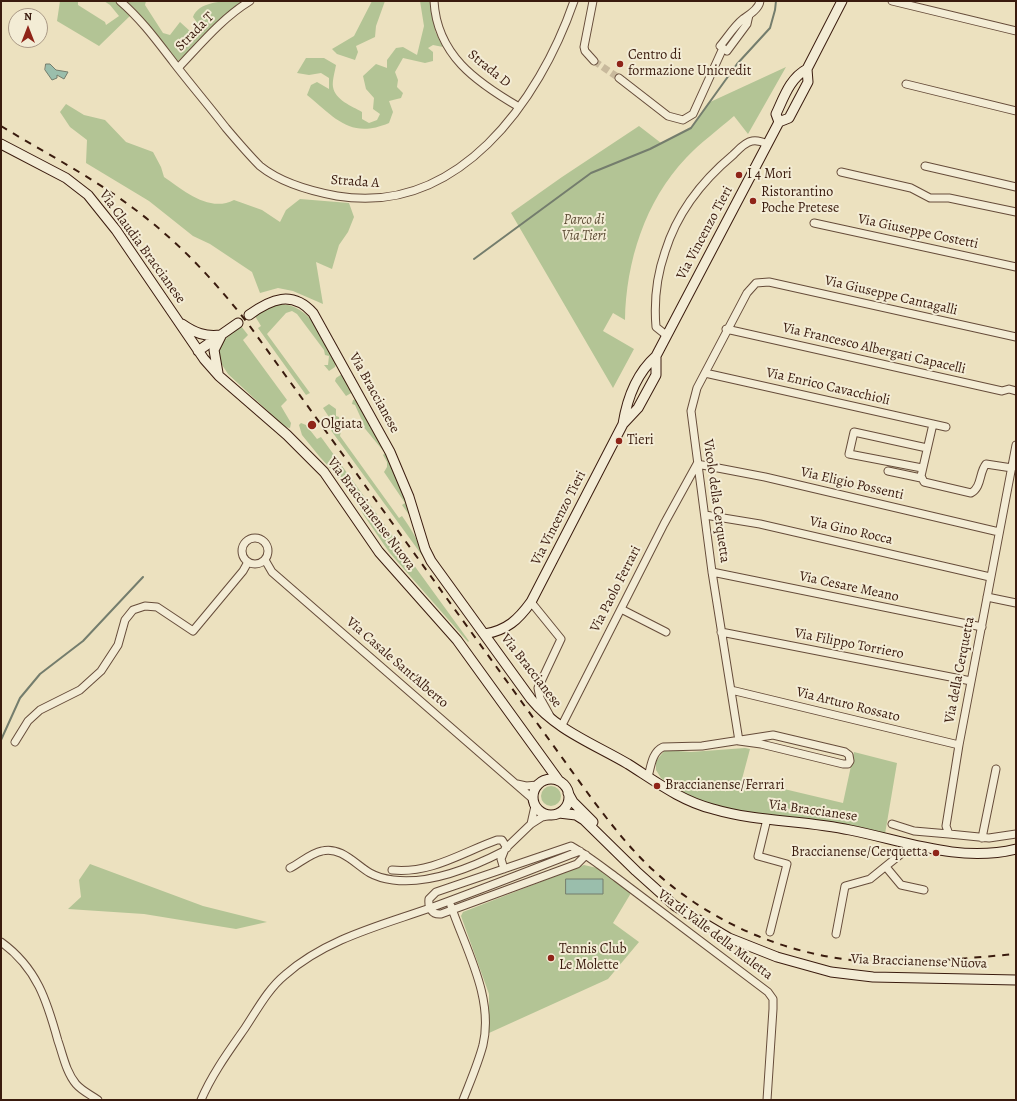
<!DOCTYPE html>
<html>
<head>
<meta charset="utf-8">
<style>
	body { margin:0 }
	#map { position:relative; width:1017px; height:1101px; overflow:hidden; background:#ece1bf; font-family:Alegreya,serif }
	canvas { display:block }
	.frame { position:absolute; inset:0; border:2px solid #3a1b0e; pointer-events:none }
	.north { position:absolute; left:8px; top:8px; width:40px; height:40px; box-sizing:border-box; background:#f3ecd5; border:1px solid #a99885; border-radius:50%; rotate:0deg; font-size:11px; font-weight:700; line-height:16px; text-align:center; color:#3a1b0e }
	.north::after { content:''; display:block; margin:auto; width:14px; height:18px; background:#8f2418; clip-path:polygon(50% 0,100% 100%,50% 72%,0 100%) }
</style>
</head>
<body>
<div id="map">
<canvas width="1017" height="1101"></canvas>
<div class="frame"></div>
<div class="north">N</div>
</div>
<script>
const c = document.querySelector('canvas').getContext('2d');
c.lineJoin = 'round';
function fill(path, color) {
  c.fillStyle = color;
  c.fill(path, 'evenodd');
}
function stroke(path, color, width, dash) {
  c.strokeStyle = color;
  c.lineWidth = width;
  c.lineCap = dash ? 'butt' : 'round';
  c.setLineDash(dash || []);
  c.stroke(path);
}
function write(font, color, halo, rows, align = 'center') {
  c.font = font + ' Alegreya,serif';
  c.lineWidth = 4;
  c.setLineDash([]);
  c.textBaseline = 'middle';
  c.strokeStyle = halo;
  c.fillStyle = color;
  for (const [text, x, y, turn = 0] of rows) {
    c.save();
    c.translate(x, y);
    c.rotate((+turn || 0) * Math.PI / 180);
    c.textAlign = isNaN(turn) ? turn : align;
    if (halo) c.strokeText(text, 0, 0);
    c.fillText(text, 0, 0);
    c.restore();
  }
}
fill(new Path2D(`
	M60,1H78V5L105,22L106,25L119,16L110,5L104,1H146L145,5L163,33L170,35L180,22L191,32L198,24L193,17C199,0 228,1 244,1L177,62L134,12L99,46L57,21Z
	M372,1H385L376,26L375,37L356,46L358,52L355,60L337,54L332,49L354,36Z
	M420,1H432L435,31L443,47L433,45L428,48L433,52V61L425,63L403,58L395,72L398,80L397,87L403,93L401,98L389,101L393,112L389,123C351,139 336,119 307,95L311,85L317,82L329,89V78L321,73L309,75L297,73L306,58H324L336,65C335,71 332,81 333,87C335,100 352,106 362,112V119L369,123L377,120L380,114L373,109L374,98L366,89L363,76L376,64L387,68V60L396,48L403,47L417,55L424,26Z
	M786,67L748,134L734,116C718,130 700,143 686,158C645,201 626,262 625,320L613,313L603,331L634,349L613,388L511,213L562,177L639,126L661,143L691,128L708,103Z
	M66,104L84,115L105,120L126,142L153,152L161,167L164,177C183,190 209,213 234,200L262,210L280,222L286,210L300,199L349,203L354,217L348,232L339,245L332,269L316,262L323,304L293,291L278,288L260,293L252,272L210,244L193,236L149,201L86,163L87,140L70,127L60,112Z
	M278,304C310,303 325,339 336,364L335,367L329,371L324,365H328L329,356L325,355L324,350L297,314L292,311L286,313L267,334L310,393L306,395L258,328L261,326L255,316L262,310Z
	M241,326L248,335L243,340L287,400L281,406L291,423L290,428L285,427L228,374L219,360L218,345Z
	M342,374L353,392L346,396L335,381L336,378Z
	M356,399L387,452L403,487L412,519L402,505L405,503L384,472L387,467V462L383,455L385,453L362,425H364L355,405L352,404L353,400Z
	M329,404L336,409V416L339,417V420H343L340,436L399,518L402,516C412,530 419,542 424,558L330,429L335,426L323,408Z
	M301,423L306,425L317,439L321,437L469,641L468,642L389,552L363,514L349,489L319,456L302,435L299,425Z
	M745,748L750,749L742,779L843,803L854,752L897,763L885,834L859,827L715,808L693,798L661,778L656,770V761L665,750L691,752Z
	M541 796a10 10 0 1 1 20 0a10 10 0 1 1-20 0Z
	M90,864L203,906L267,922L236,929L144,914L68,909L81,897L79,880Z
	M584,865L597,868L631,893L613,923L639,942L608,979L489,1033V994L461,916L463,912Z`), '#b3c495');
const water = new Path2D(`
	M46,64H50L56,70L68,72L64,79L57,75V78L52,80L45,70Z
	M566,879H603V894H566Z`);
fill(water, '#9abeac');
stroke(water, '#747d6d', 1);
stroke(new Path2D(`
	M474,259L591,173L650,149L691,128L737,64L770,28L775,10L776,1
	M1,740L20,698L40,674L83,641L143,577`), '#747d6d', 2);
stroke(new Path2D(`
	M594,61L619,78`), '#c8b99c', 7, [7, 3.5]);
const street = new Path2D(`
	M120,1C141,19 157,41 174,63C191,85 209,106 226,128C237,141 248,154 260,166C281,183 310,191 337,196C458,216 539,102 574,1
	M434,1C437,55 476,82 519,107
	M593,1L584,47L585,51L594,61
	M892,1L1016,31
	M749,15L747,24L727,51L720,46C727,38 734,26 743,19C749,15 759,9 760,1
	M178,68C200,45 222,18 250,1
	M619,78L668,116L683,120L693,114L723,48
	M906,84L1016,111
	M925,166L1016,187
	M841,172L911,188L930,198H949L1016,212
	M814,223L1016,267
	M726,329L1002,391L1009,389L1016,391
	M666,335L656,327C654,303 657,275 665,252C677,213 703,180 733,155C738,150 745,142 752,141C758,140 763,142 767,144
	M705,373L946,427
	M933,424L921,476L924,482L971,493C982,487 979,472 986,464L1012,468
	M1016,445L959,745L946,826L949,834L989,838L1016,834
	M697,464L765,477L999,532
	M922,468L849,454L854,432L927,448
	M888,471L921,478
	M705,515L760,524L990,577
	M242 551a13 13 0 1 1 26 0a13 13 0 1 1-26 0Z
	M265,560L272,572L533,799
	M712,572L982,627
	M987,597L1016,603
	M531,602L561,639L538,688L540,698L550,716
	M621,609L666,632
	M721,632L971,681
	M731,690L959,745
	M561,727L664,524L697,464
	M739,741L712,572L691,411L697,388L747,293L756,283L769,282L1016,337
	M15,742L28,721L40,710L80,690L101,671L118,645L125,620L133,610L145,606L157,607L193,631L243,571L248,562
	M648,777C651,766 652,752 663,747L702,746L773,735L845,752L849,755L850,761L848,764H843L761,744L739,741
	M517,784L526,786L538,785
	M767,819L758,856L787,864L770,932
	M531,824L535,806
	M892,824L914,831L949,834
	M982,838L996,769
	M586,855L577,864L441,914C432,915 428,908 429,899L436,892L571,846C587,855 602,867 617,878L768,992L773,999V1009L767,1100
	M886,867L901,885L924,890
	M290,868C300,863 311,853 322,851C341,846 356,865 370,873C377,877 386,879 393,880C430,885 471,868 504,851
	M504,869L501,859L505,849L531,824L542,817L552,815
	M392,870C431,874 463,852 497,840H502L507,848
	M451,906C466,950 494,998 483,1045C478,1064 470,1082 463,1100
	M836,934L845,886L870,879L912,845
	M1,942C37,968 47,1001 58,1041C63,1055 66,1072 76,1084C82,1091 91,1095 98,1100
	M201,1100C212,1074 229,1051 245,1028C257,1010 268,989 285,975C326,939 379,926 430,908C480,890 530,870 580,851`);
const secondary = new Path2D(`
	M779,122L776,114C784,97 790,78 807,69L842,1
	M1,144L66,178L88,195L116,230L204,359L219,376L287,435L324,472L379,552L457,640L559,781
	M249,315C271,299 292,290 313,313L390,452L409,497L425,549L431,561L531,699C556,730 594,744 628,764C655,781 681,801 713,809C757,822 805,820 850,830C905,841 959,863 1016,849
	M182,324C195,333 205,337 221,335
	M198,351L238,323
	M218,373L214,350L221,336
	M623,424L638,408L656,375V356
	M485,634C507,630 518,620 531,602L623,424C627,399 637,373 656,356L779,122L789,118L808,82L807,69
	M533 797a18 18 0 1 1 36 0a18 18 0 1 1-36 0Z
	M568,793L573,802L593,822
	M559,813L576,815L584,820L636,871L675,906L729,938L777,957L831,972L873,977L1016,980`);
stroke(street, '#664c3a', 9);
stroke(secondary, '#3a1b0e', 11);
stroke(street, '#f3ecd5', 7);
stroke(secondary, '#f3ecd5', 9);
stroke(new Path2D(`
	M1,126C45,153 92,177 133,208C178,241 215,281 249,325L592,799C611,824 630,849 653,870C713,925 793,958 874,962C921,963 969,958 1016,954`), '#3a1b0e', 2, [7, 7]);
for (const [x, y, r, color] of [
	[620,64,4,"#8f2418"],
	[739,175,4,"#8f2418"],
	[753,201,4,"#8f2418"],
	[312,425,5,"#8f2418"],
	[619,441,4,"#8f2418"],
	[657,786,4,"#8f2418"],
	[936,853,4,"#8f2418"],
	[551,958,4,"#8f2418"]
]) {
  const dot = new Path2D();
  dot.arc(x, y, r, 0, 2 * Math.PI);
  c.fillStyle = color;
  c.fill(dot);
  stroke(dot, '#f3ecd5', 1.5);
}
write('14px', '#3a1b0e', '#f3ecd5', [
	["Strada T",195,32,-45],
	["Strada D",489,69,39],
	["Strada A",355,182,4],
	["Via Giuseppe Costetti",918,232,12],
	["Via Vincenzo Tieri",705,233,-62],
	["Via Claudia Braccianese",142,247,54],
	["Via Giuseppe Cantagalli",891,296,13],
	["Via Francesco Albergati Capacelli",874,349,13],
	["Via Enrico Cavacchioli",828,387,13],
	["Via Braccianese",374,393,61],
	["Via Eligio Possenti",852,484,13],
	["Vicolo della Cerquetta",716,501,82],
	["Via Braccianense Nuova",371,514,53],
	["Via Vincenzo Tieri",559,518,-63],
	["Via Gino Rocca",851,531,13],
	["Via Cesare Meano",849,587,12],
	["Via Paolo Ferrari",616,589,-63],
	["Via Filippo Torriero",849,644,11],
	["Via Casale Sant'Alberto",397,663,41],
	["Via della Cerquetta",960,670,-79],
	["Via Braccianese",531,671,52],
	["Via Arturo Rossato",848,705,14],
	["Via Braccianese",813,811,8],
	["Via di Valle della Muletta",715,935,37],
	["Via Braccianense Nuova",919,962,2]
]);
write('14px', '#3a1b0e', '#f3ecd5', [
	["Centro di",628,56],
	["formazione Unicredit",628,72],
	["I 4 Mori",747,175],
	["Ristorantino",761,193],
	["Poche Pretese",761,209],
	["Olgiata",321,425],
	["Tieri",627,441],
	["Braccianense/Ferrari",665,786],
	["Braccianense/Cerquetta",928,853,"right"],
	["Tennis Club",559,950],
	["Le Molette",559,966]
], 'left');
write('italic 14px', '#5e4e36', '#f3ecd5', [
	["Parco di",584,221],
	["Via Tieri",584,237]
]);
</script>
</body>
</html>
